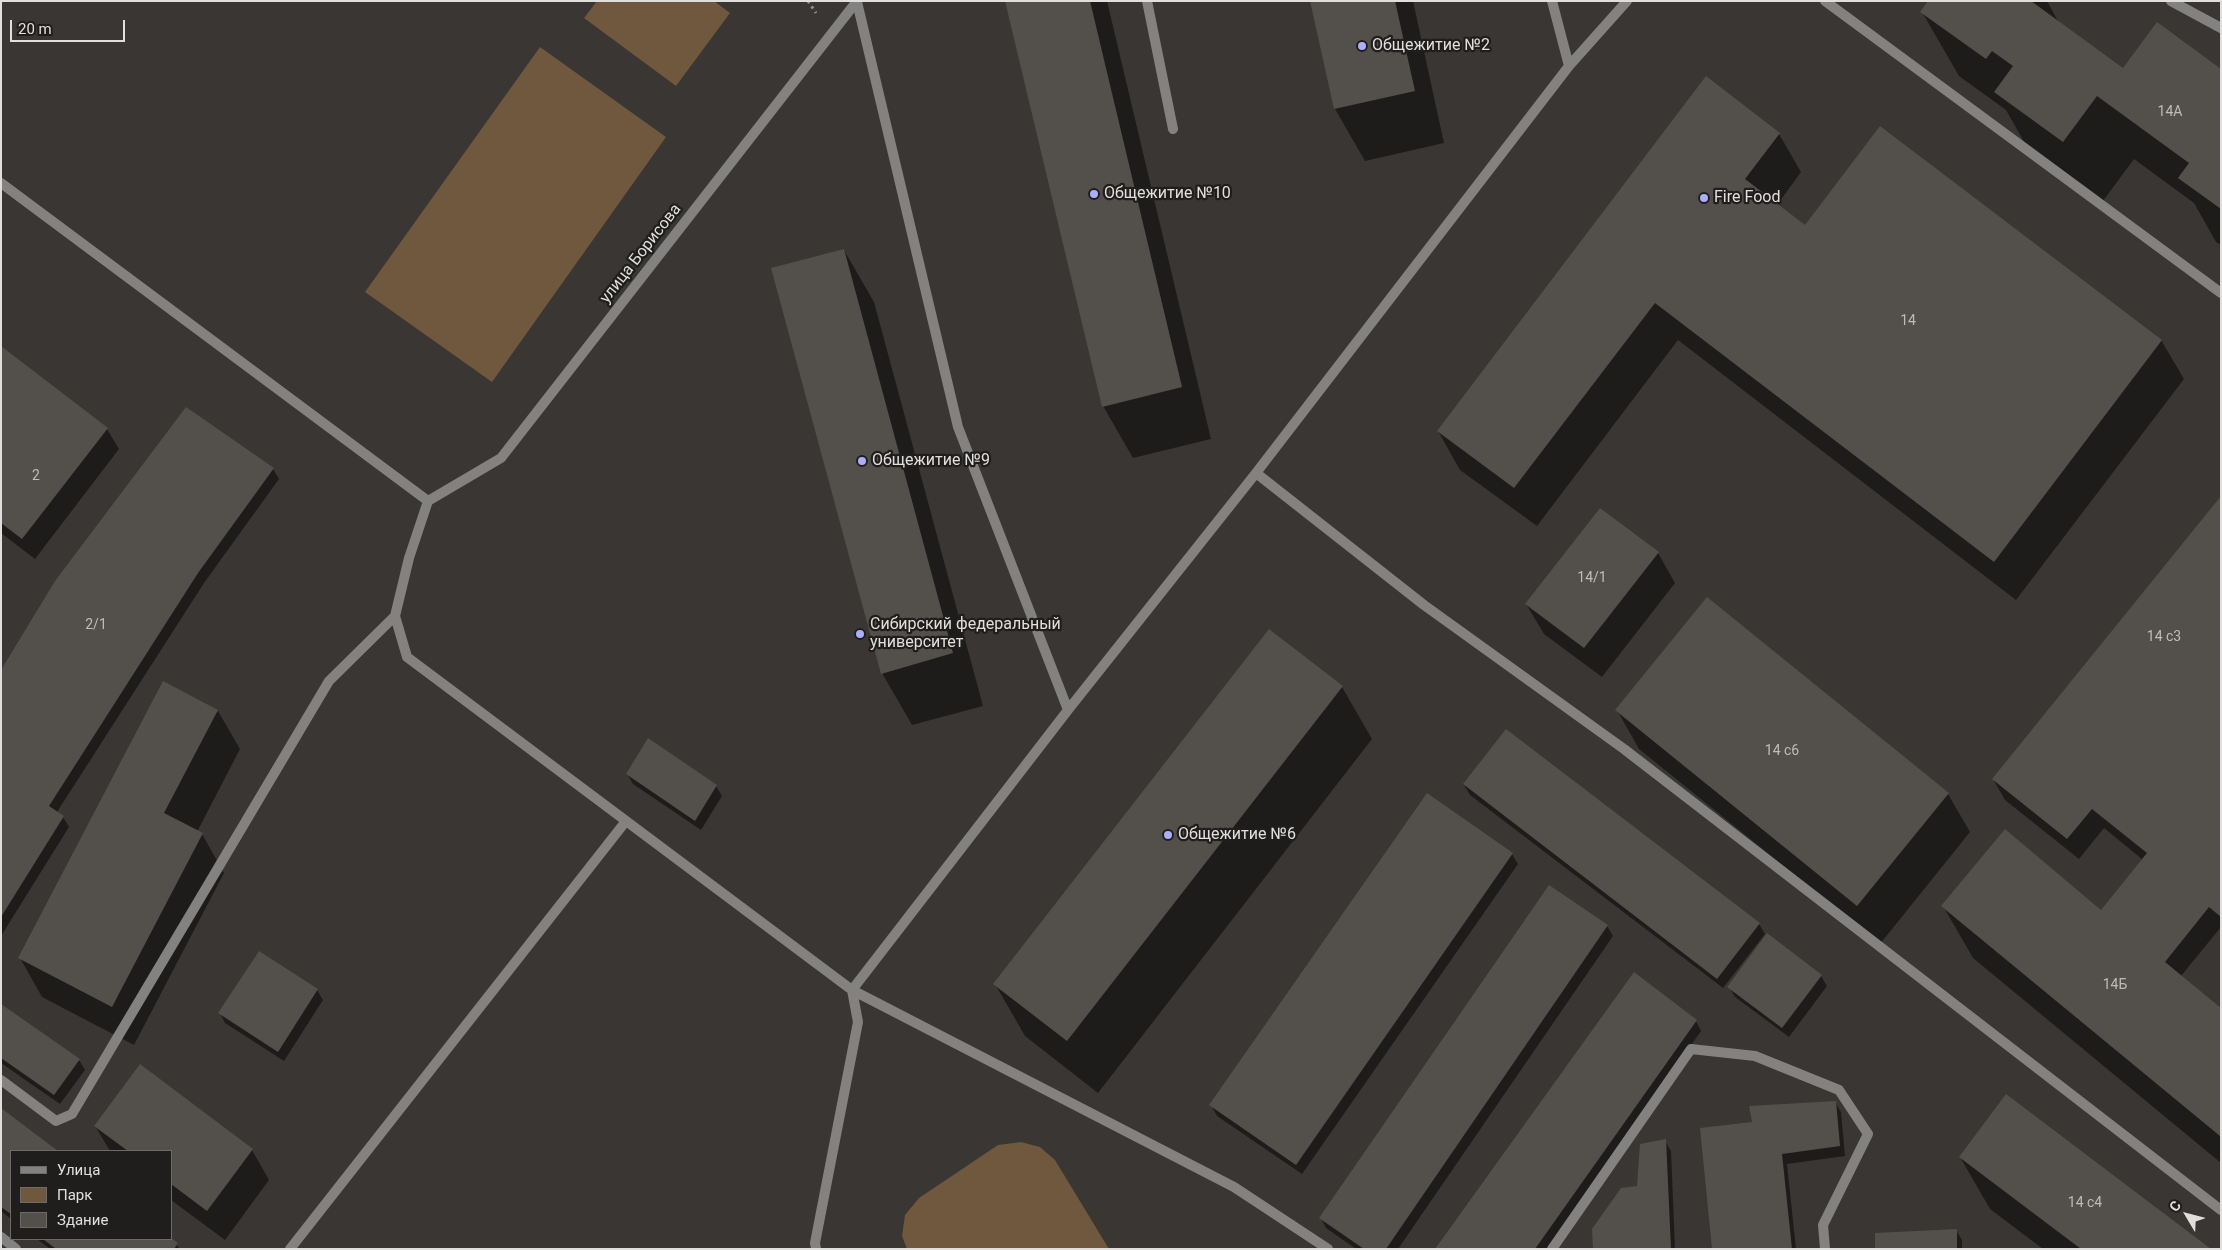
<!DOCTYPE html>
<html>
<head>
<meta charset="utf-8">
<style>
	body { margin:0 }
	#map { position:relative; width:2222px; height:1250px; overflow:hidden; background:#393633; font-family:Roboto,sans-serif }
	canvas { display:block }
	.frame { position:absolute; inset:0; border:2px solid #e1dfdd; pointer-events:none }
	.legend { position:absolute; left:10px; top:1150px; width:162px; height:90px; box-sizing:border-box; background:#1f1e1c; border:1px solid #6d6b69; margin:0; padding:6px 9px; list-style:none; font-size:15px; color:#e1dfdd }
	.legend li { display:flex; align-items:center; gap:10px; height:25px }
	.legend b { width:25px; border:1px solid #6d6b69 }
	.north { position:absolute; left:2162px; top:1190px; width:50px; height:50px; -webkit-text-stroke:4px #1f1e1c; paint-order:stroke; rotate:307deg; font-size:14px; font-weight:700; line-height:20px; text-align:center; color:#e1dfdd }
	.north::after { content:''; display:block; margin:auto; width:18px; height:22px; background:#e1dfdd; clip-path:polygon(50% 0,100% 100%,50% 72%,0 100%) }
	.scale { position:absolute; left:10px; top:20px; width:115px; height:22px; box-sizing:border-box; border:2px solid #e1dfdd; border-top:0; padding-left:6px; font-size:15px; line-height:18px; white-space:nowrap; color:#e1dfdd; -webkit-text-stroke:4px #1f1e1c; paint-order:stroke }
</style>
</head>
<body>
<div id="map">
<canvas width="2222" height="1250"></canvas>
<div class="frame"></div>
<ul class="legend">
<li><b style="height:6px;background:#838280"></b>Улица</li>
<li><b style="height:14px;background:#6f583d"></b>Парк</li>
<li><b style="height:14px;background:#53504c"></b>Здание</li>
</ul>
<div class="north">С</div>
<div class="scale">20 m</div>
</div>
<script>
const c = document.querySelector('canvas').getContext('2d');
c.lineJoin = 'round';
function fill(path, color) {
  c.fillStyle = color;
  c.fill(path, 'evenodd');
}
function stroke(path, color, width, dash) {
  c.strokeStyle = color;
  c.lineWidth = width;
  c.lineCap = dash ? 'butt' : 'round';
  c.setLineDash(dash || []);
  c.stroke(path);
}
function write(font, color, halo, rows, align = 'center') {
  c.font = font + ' Roboto,sans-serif';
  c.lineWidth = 4.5;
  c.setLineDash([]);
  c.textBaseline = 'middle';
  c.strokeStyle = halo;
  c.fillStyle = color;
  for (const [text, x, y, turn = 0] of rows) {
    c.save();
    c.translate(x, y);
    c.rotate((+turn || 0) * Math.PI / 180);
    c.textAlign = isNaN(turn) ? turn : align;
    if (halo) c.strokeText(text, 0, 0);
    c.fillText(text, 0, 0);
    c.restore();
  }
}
fill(new Path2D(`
	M597,1H714L730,13L676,86L584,18Z
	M540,47L666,137L492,382L365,292Z
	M1021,1142L1040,1147L1055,1160L1109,1249H907L902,1236L905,1215L919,1198L998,1145Z`), '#6f583d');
fill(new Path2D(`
	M1006,1H1107L1211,439L1133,458L1103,406Z
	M1311,1H1413L1444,143L1365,161L1335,109Z
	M1930,1H2047L2059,23L2123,70L2221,71V245L2216,242L2194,203L2134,159L2100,205L2032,156L2006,110L1959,76L1922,12Z
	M1779,134L1801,172L1777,205L1805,227L2161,340L2184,379L2016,600L1678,340L1537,526L1460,470L1438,431Z
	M844,250L874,302L983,706L912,725L882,673Z
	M1,348L107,429L119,449L35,559L1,533Z
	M273,469L279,479L204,583L57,812L63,817L69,827L1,936V672Z
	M2221,498V927L2181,976L2221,1009V1163L1973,958L1943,906L2005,830L2102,911L2143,860L2104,828L2079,859L2005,800L1993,779Z
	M1658,553L1675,583L1602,677L1544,634L1526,604Z
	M1342,687L1372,739L1098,1093L1025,1036L995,984Z
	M1617,710L1948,794L1970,832L1880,944L1639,749Z
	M218,711L240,749L197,832L202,834L224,873L134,1045L42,997L20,958Z
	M627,774L716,786L722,796L701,830L633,784Z
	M1464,785L1759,924L1765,934L1723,988L1470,795Z
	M1512,854L1518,864L1302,1174L1217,1116L1211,1105Z
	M1607,926L1613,936L1398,1249H1356L1326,1228L1321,1218Z
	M259,952L317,990L323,1000L284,1061L225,1023L220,1013Z
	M1821,976L1827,986L1789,1037L1735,997L1729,987Z
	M1,1005L79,1060L85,1070L60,1104L1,1063Z
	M1696,1021L1701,1031L1547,1249H1437Z
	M1835,1102L1841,1112L1845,1156L1787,1164L1796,1249H1713L1753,1123Z
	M1,1110L56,1151H11V1219L1,1211Z
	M95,1126L252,1150L269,1180L225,1240L171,1200V1151H110Z
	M1665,1141L1671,1151L1675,1249H1594L1638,1187Z
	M1960,1157L2209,1249H2043L1990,1209Z
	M1956,1230L1962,1240V1249H1876Z
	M37,1239H171L180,1249H50Z`), '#0007');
fill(new Path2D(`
	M1005,1H1090L1182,387L1102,407Z
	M1310,1H1395L1415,91L1334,109Z
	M1928,1H2031L2123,68L2157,22L2221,69V209L2178,178L2189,163L2097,96L2063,142L1994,92L2013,66L1992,51L1986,59L1920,12Z
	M1706,76L1780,133L1745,179L1805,225L1880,126L2162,340L1994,562L1655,303L1514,488L1437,431Z
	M844,249L953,653L881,674L771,268Z
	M1,346L108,428L22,539L1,523Z
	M186,407L274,468L198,573L49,806L64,816L1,917V670L55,581Z
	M2221,496V917L2209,907L2165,962L2221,1008L2220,1136L1941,906L2005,829L2101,910L2147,853L2092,809L2067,839L1992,779Z
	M1600,508L1659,552L1584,648L1525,604Z
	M1707,597L1949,793L1857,906L1615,710Z
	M1269,629L1343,686L1067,1041L993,984Z
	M163,681L218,710L164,813L203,833L112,1007L18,958Z
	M1506,729L1760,923L1717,979L1463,784Z
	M648,738L717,785L695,821L626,774Z
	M1427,793L1513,853L1296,1165L1209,1105Z
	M1549,885L1608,925L1386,1249H1364L1319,1218Z
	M1767,933L1822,975L1782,1028L1727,987Z
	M259,951L318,989L278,1052L218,1013Z
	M1634,972L1697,1020L1535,1249H1435Z
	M1,1004L80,1059L54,1095L1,1058Z
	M140,1064L253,1149L207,1211L171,1184V1151H128L94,1126Z
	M2006,1094L2211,1249H2081L1959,1157Z
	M1836,1101L1840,1146L1782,1154L1792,1249H1712L1700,1128L1752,1122L1749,1106Z
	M1,1108L58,1151H11V1214L1,1207Z
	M1666,1139L1671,1249H1593L1592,1229L1621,1188L1637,1186L1640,1144Z
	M1957,1229V1249H1875V1233Z
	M171,1238L178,1243L174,1249H56L43,1239Z`), '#53504c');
stroke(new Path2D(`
	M808,1L816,13`), '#93908e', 3, [2.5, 4]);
stroke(new Path2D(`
	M1147,1L1173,129
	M1825,1L2221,293
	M2171,1L2221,28
	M1569,66L1627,1
	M1256,473L1424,605L1624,749L2221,1210
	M428,501L409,558L395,616L407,657L852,990L1234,1187L1328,1249
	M1068,710L1256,473L1569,66L1552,1
	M1,1080L56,1121L72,1114L329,681L395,616
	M1,1237L16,1249
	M290,1249L626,821
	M816,1249L815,1243L858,1022L852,990L1068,710L958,427L857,2
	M1552,1249L1691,1049L1755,1056L1839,1090L1868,1134L1823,1225L1825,1249`), '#838280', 10);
stroke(new Path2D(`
	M1,183L428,501L501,458L857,1`), '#838280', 10);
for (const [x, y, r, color] of [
	[1362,46,5,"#abaffb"],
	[1094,194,5,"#abaffb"],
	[1704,198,5,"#abaffb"],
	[862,461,5,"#abaffb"],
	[860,634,5,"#abaffb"],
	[1168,835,5,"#abaffb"]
]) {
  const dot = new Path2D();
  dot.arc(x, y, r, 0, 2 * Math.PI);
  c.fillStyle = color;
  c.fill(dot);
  stroke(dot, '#1f1e1c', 2);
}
write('14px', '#bebbb9', null, [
	["14А",2170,112],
	["14",1908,321],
	["2",36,476],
	["14/1",1592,578],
	["2/1",96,625],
	["14 с3",2164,637],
	["14 с6",1782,751],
	["14Б",2115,985],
	["14 с4",2085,1203]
]);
write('16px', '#e1dfdd', '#1f1e1c', [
	["Общежитие №2",1372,46],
	["Общежитие №10",1104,194],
	["Fire Food",1714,198],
	["Общежитие №9",872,461],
	["Сибирский федеральный",870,625],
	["университет",870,643],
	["Общежитие №6",1178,835]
], 'left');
write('16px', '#e1dfdd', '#1f1e1c', [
	["улица Борисова",641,254,-52]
]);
</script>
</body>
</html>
